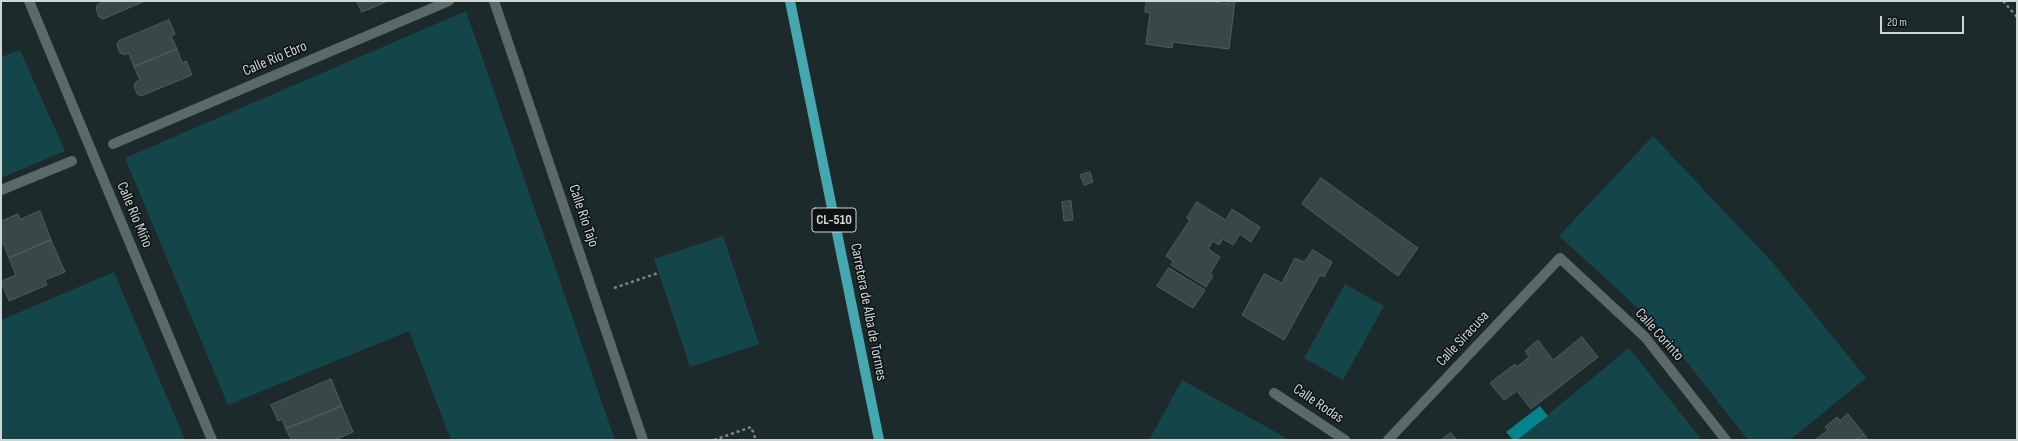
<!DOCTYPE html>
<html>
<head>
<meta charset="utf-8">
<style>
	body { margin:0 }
	#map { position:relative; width:2018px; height:441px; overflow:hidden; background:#1d2a2b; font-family:"Sofia Sans Condensed",sans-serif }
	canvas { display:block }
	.frame { position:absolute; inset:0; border:2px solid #ced6d6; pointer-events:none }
	.scale { position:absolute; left:1880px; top:16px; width:84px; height:18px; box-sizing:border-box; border:2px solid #ced6d6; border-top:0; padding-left:5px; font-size:12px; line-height:14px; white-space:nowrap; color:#ced6d6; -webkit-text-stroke:3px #0c1111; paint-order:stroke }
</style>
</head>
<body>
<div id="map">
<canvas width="2018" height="441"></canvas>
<div class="frame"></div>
<div class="scale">20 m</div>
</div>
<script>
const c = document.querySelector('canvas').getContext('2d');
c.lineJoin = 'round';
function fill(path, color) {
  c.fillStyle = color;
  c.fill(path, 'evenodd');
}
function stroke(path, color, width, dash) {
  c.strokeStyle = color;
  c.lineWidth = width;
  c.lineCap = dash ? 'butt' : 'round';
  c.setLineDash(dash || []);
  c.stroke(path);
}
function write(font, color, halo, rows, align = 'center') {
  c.font = font + ' "Sofia Sans Condensed",sans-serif';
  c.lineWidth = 3;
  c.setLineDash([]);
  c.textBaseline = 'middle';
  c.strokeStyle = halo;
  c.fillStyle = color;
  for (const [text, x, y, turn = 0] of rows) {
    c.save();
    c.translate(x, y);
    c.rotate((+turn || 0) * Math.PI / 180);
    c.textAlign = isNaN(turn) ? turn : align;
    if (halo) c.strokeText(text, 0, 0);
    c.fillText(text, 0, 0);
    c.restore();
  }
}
fill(new Path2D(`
	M466,11L615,440H451L409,331L228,405L125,158Z
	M20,50L65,151L1,178V57Z
	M1653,136L1773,263L1866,378L1790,440H1748L1660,328L1559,236Z
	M723,236L759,344L690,367L654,259Z
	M114,272L185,440H2L1,320Z
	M1345,284L1384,306L1343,380L1304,358Z
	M1629,348L1702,440H1517Z
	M1182,380L1290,440H1149Z`), '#144548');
fill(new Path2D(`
	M1540,406L1548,416L1517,440H1513L1506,432Z`), '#03838a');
const building = new Path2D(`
	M101,1H145L103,19L99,17L96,9L98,4L102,3Z
	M357,1H388L362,12Z
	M1147,1H1209L1227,4V1H1235L1229,49L1173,42L1172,48L1146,44L1150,13L1145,12Z
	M169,20L175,34L171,36L177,49L134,67L129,53L125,55L120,53L117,45L119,41Z
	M177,49L182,63L186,61L192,75L141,96L137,94L134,86L136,82L140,80L134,67Z
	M1090,172L1093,182L1084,185L1080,175Z
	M1321,178L1418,248L1398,276L1302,204Z
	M1071,201L1073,220L1064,221L1062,202Z
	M1197,202L1226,220L1232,209L1260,227L1251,242L1240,234L1233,245L1223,239L1219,245L1213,241L1208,249L1220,257L1210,274L1213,276L1206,287L1171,265L1173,261L1166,256L1190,220L1187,218Z
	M40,211L51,240L9,258L3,243L1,244V221L18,214L20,219Z
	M51,240L65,272L45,280L47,285L9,301L1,281L16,275L9,258Z
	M1313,250L1332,262L1324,277L1320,275L1284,340L1242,315L1264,274L1282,283L1295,258L1304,262Z
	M1169,268L1205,290L1193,308L1157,286Z
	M1582,337L1598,357L1531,409L1517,391L1504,400L1490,383L1515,364L1517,367L1529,357L1525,351L1538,340L1553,360Z
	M331,379L342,406L286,429L282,419L278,421L271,405Z
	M342,406L353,432L335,440H289L291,439L286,429Z
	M1848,414L1864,434L1856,440H1815L1828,430L1825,427L1837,417L1840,420Z
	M1451,433L1457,440H1441Z
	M1864,434L1868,440H1856Z`);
fill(building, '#3a4748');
stroke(building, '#4f5d5e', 1);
stroke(new Path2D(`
	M2003,1L2017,17
	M614,288L658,273
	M714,440L751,427L756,440`), '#7b8686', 2.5, [3, 3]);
stroke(new Path2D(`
	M113,144L449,1
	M1,190L72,161`), '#5b696a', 10);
stroke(new Path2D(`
	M29,1L212,440
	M494,1L643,440
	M1274,393L1345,440
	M1388,440L1560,258L1645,337L1726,440`), '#5b696a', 10);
stroke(new Path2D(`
	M790,1L879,440`), '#44a8ae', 10);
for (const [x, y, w] of [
	[834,220,44]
]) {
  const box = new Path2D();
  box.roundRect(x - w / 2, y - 12, w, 24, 3);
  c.fillStyle = '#0c1111';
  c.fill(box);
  stroke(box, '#ced6d6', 1);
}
write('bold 14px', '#ced6d6', null, [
	["CL-510",834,220]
]);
write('15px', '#ced6d6', '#0c1111', [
	["Calle Río Ebro",275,59,-23],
	["Calle Río Miño",134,215,67],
	["Calle Río Tajo",583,216,71],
	["Carretera de Alba de Tormes",868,312,79],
	["Calle Corinto",1659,335,48],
	["Calle Siracusa",1463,339,-47],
	["Calle Rodas",1318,404,34]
]);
</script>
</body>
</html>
